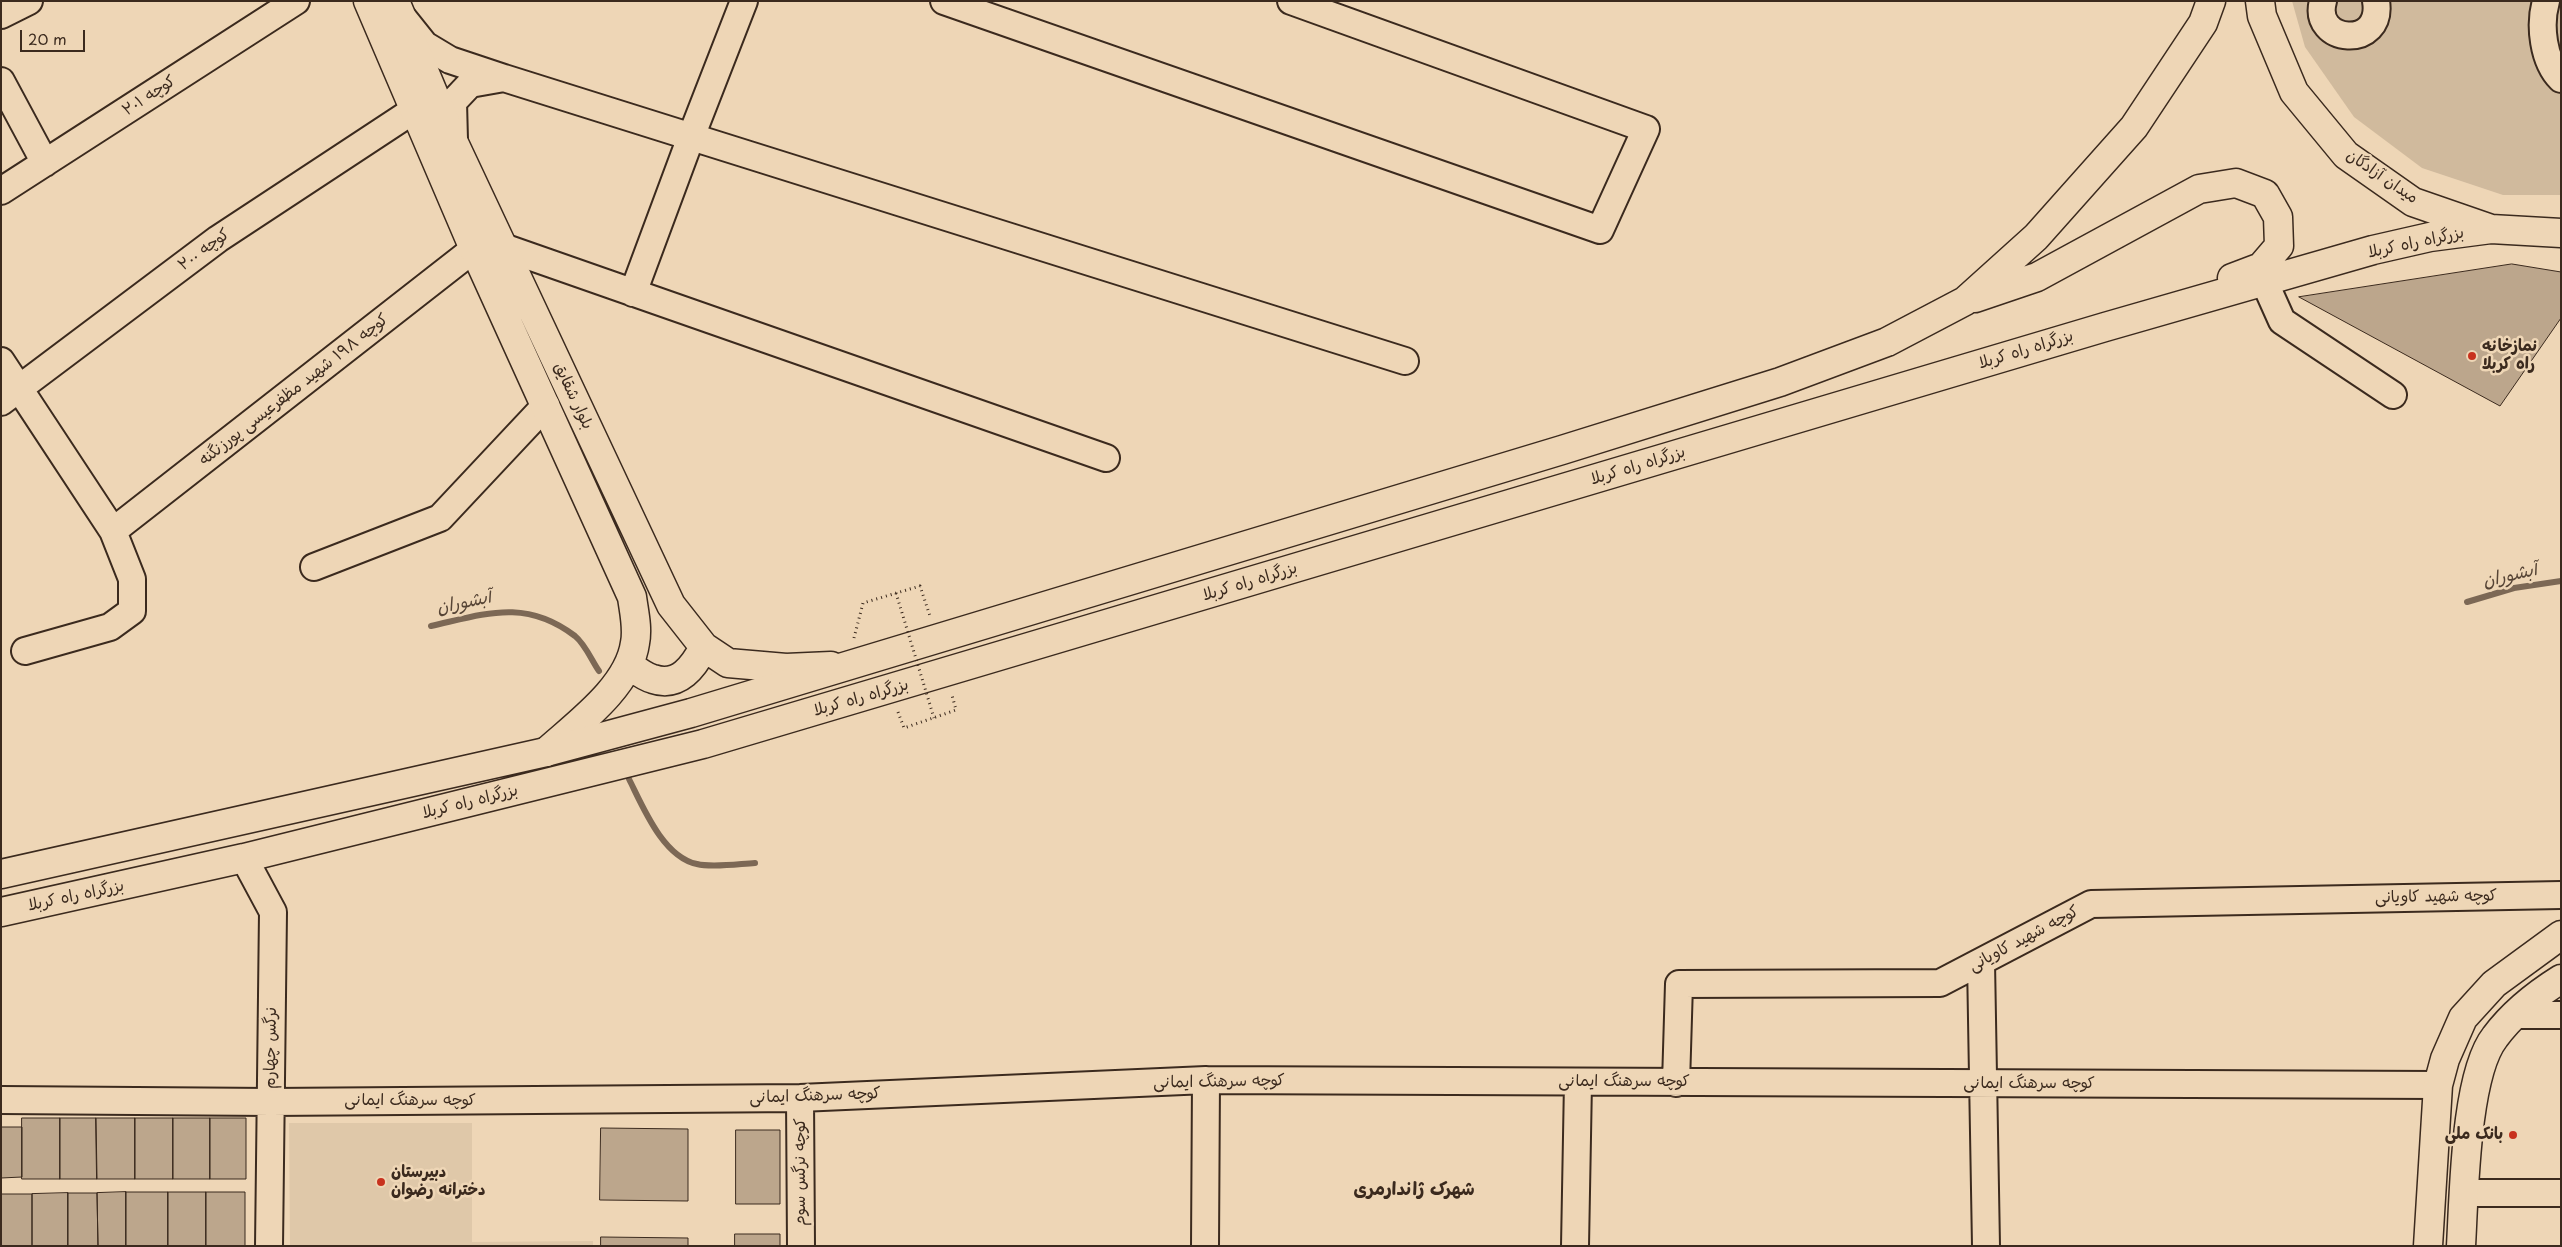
<!DOCTYPE html>
<html>
<head>
<meta charset="utf-8">
<style>
	body { margin:0 }
	#map { position:relative; width:2562px; height:1247px; overflow:hidden; background:#eed6b6; font-family:"Playpen Sans",sans-serif }
	canvas { display:block }
	.frame { position:absolute; inset:0; border:2px solid #3b2a1e; pointer-events:none }
	.scale { position:absolute; left:20px; top:30px; width:65px; height:22px; box-sizing:border-box; border:2px solid #3b2a1e; border-top:0; padding-left:6px; font-size:15px; line-height:18px; white-space:nowrap; color:#3b2a1e; -webkit-text-stroke:4px #eed6b6; paint-order:stroke }
</style>
</head>
<body>
<div id="map">
<canvas width="2562" height="1247"></canvas>
<div class="frame"></div>
<div class="scale">20 m</div>
</div>
<script>
const c = document.querySelector('canvas').getContext('2d');
c.lineJoin = 'round';
function fill(path, color) {
  c.fillStyle = color;
  c.fill(path, 'evenodd');
}
function stroke(path, color, width, dash) {
  c.strokeStyle = color;
  c.lineWidth = width;
  c.lineCap = dash ? 'butt' : 'round';
  c.setLineDash(dash || []);
  c.stroke(path);
}
function write(font, color, halo, rows, align = 'center') {
  c.font = font + ' "Playpen Sans","Playpen Sans Arabic",sans-serif';
  c.lineWidth = 5;
  c.setLineDash([]);
  c.textBaseline = 'middle';
  c.strokeStyle = halo;
  c.fillStyle = color;
  for (const [text, x, y, turn = 0] of rows) {
    c.save();
    c.translate(x, y);
    c.rotate((+turn || 0) * Math.PI / 180);
    c.textAlign = isNaN(turn) ? turn : align;
    if (halo) c.strokeText(text, 0, 0);
    c.fillText(text, 0, 0);
    c.restore();
  }
}
fill(new Path2D(`
	M289,1123H472V1242L593,1241V1246H290Z`), '#dfc8a9');
fill(new Path2D(`
	M2292,1H2561V195H2503L2422,168L2354,117L2305,47Z`), '#d0ba9d');
stroke(new Path2D(`
	M2467,602L2514,588L2561,581
	M431,626C485,614 525,598 575,636C585,644 592,661 599,671
	M629,779C643,807 663,857 697,864C712,868 738,864 755,863`), '#7c6855', 6);
const building = new Path2D(`
	M2512,264L2561,272V318L2500,406L2299,297Z
	M22,1118H60V1179H22Z
	M60,1118H96L97,1179H60Z
	M96,1118H135V1179H97Z
	M135,1118H173V1179H135Z
	M173,1118H210V1179H173Z
	M210,1118H246V1179H210Z
	M1,1127H22V1177L1,1178Z
	M601,1128L688,1129V1201L600,1200Z
	M736,1130H780V1204H736Z
	M126,1192H168V1246H126Z
	M126,1192V1246H98L97,1193Z
	M168,1192H206V1246H168Z
	M206,1192H245V1246H206Z
	M68,1193H97L98,1246H68Z
	M68,1193V1246H32V1194Z
	M1,1194H32V1246H1Z
	M735,1234H780V1246H735Z
	M601,1237L688,1238V1246H601Z`);
fill(building, '#bca68c');
stroke(building, '#3b2a1e', 1);
const minor = new Path2D(`
	M944,1L1600,230L1646,129L1291,1
	M2323,1C2311,44 2384,50 2376,1
	M2546,1C2539,25 2543,61 2561,79
	M1,15L29,1
	M405,20L425,45L450,60L504,78L470,84L453,102L454,140
	M504,78L1405,361
	M1,81L45,163
	M1,191L296,1
	M503,247L1106,458
	M2265,283L2282,321L2393,395
	M633,293L691,137L744,1
	M1,361L113,531L132,579V611L110,627L25,651
	M1,402L218,239L414,110
	M113,531L474,249
	M314,567L440,518L546,405
	M244,858L273,912L269,1246
	M1981,962L1986,1246
	M2515,1015H2561
	M1676,1083L1679,984L1940,983L2091,904L2561,895
	M800,1098L801,1246
	M1,1100L271,1102L800,1098L1206,1080L2438,1085
	M2464,1193H2561
	M1205,1246L1206,1080
	M1575,1246L1578,1082`);
const major = new Path2D(`
	M368,1L474,249L632,597C634,612 638,628 635,643C629,687 577,724 546,752
	M395,1L454,143L671,605L704,647L728,663L786,668L831,666
	M629,665C636,670 645,677 653,679C679,688 694,666 704,647
	M2428,1246L2438,1085L2445,1059L2463,1018L2494,984L2561,935
	M2461,1246C2464,1196 2465,1075 2495,1037C2512,1014 2537,994 2561,979`);
const highway = new Path2D(`
	M2260,1L2262,16L2294,92L2346,155L2413,202L2491,229L2561,233
	M1975,298L2037,277L2199,189L2236,183L2265,194L2278,217L2279,246L2261,267L2232,278
	M1,874L546,752L691,713L1562,450L1780,382L1887,342L1965,301L2036,237L2134,127L2203,23L2211,1
	M1,912L244,858L703,744L2105,327L2373,250L2430,237L2491,229`);
stroke(minor, '#3b2a1e', 30);
stroke(major, '#3b2a1e', 31);
stroke(highway, '#3b2a1e', 31);
stroke(new Path2D(`
	M854,638L863,603L920,586L930,616
	M898,712L904,728L956,710L952,695`), '#3b2a1e', 3, [1, 4]);
stroke(minor, '#eed6b6', 26);
stroke(major, '#eed6b6', 28);
stroke(highway, '#eed6b6', 28);
stroke(new Path2D(`
	M896,593L934,718`), '#3b2a1e', 3, [1, 4]);
for (const [x, y, r, color] of [
	[2472,356,5,"#c8321e"],
	[2513,1135,5,"#c8321e"],
	[381,1182,5,"#c8321e"]
]) {
  const dot = new Path2D();
  dot.arc(x, y, r, 0, 2 * Math.PI);
  c.fillStyle = color;
  c.fill(dot);
  stroke(dot, '#eed6b6', 2);
}
write('16px', '#3b2a1e', '#eed6b6', [
	["کوچه ۲۰۱",149,96,-33],
	["میدان آزادگان",2382,177,34],
	["بزرگراه راه کربلا",2416,243,-12],
	["کوچه ۲۰۰",204,250,-36],
	["بزرگراه راه کربلا",2026,350,-17],
	["کوچه ۱۹۸ شهید مظفرعیسی پورزنگنه",294,390,-38],
	["بلوار شقایق",573,396,65],
	["بزرگراه راه کربلا",1638,466,-17],
	["بزرگراه راه کربلا",1250,582,-17],
	["بزرگراه راه کربلا",861,698,-16],
	["بزرگراه راه کربلا",470,802,-14],
	["بزرگراه راه کربلا",76,896,-12],
	["کوچه شهید کاویانی",2436,897,-1],
	["کوچه شهید کاویانی",2024,939,-28],
	["نرگس چهارم",271,1048,-89],
	["کوچه سرهنگ ایمانی",1219,1082,-1],
	["کوچه سرهنگ ایمانی",1624,1082],
	["کوچه سرهنگ ایمانی",2029,1084],
	["کوچه سرهنگ ایمانی",815,1096,-2],
	["کوچه سرهنگ ایمانی",410,1101],
	["کوچه نرگس سوم",801,1172,-90]
]);
write('bold 16px', '#3b2a1e', '#eed6b6', [
	["نمازخانه",2482,347],
	["راه کربلا",2482,365],
	["بانک ملی",2503,1135,"right"],
	["دبیرستان",391,1173],
	["دخترانه رضوان",391,1191]
], 'left');
write('italic 18px', '#564435', '#eed6b6', [
	["آبشوران",2510,576,-13],
	["آبشوران",464,603,-12]
]);
write('bold 18px', '#3b2a1e', '#eed6b6', [
	["شهرک ژاندارمری",1414,1190]
]);
</script>
</body>
</html>
